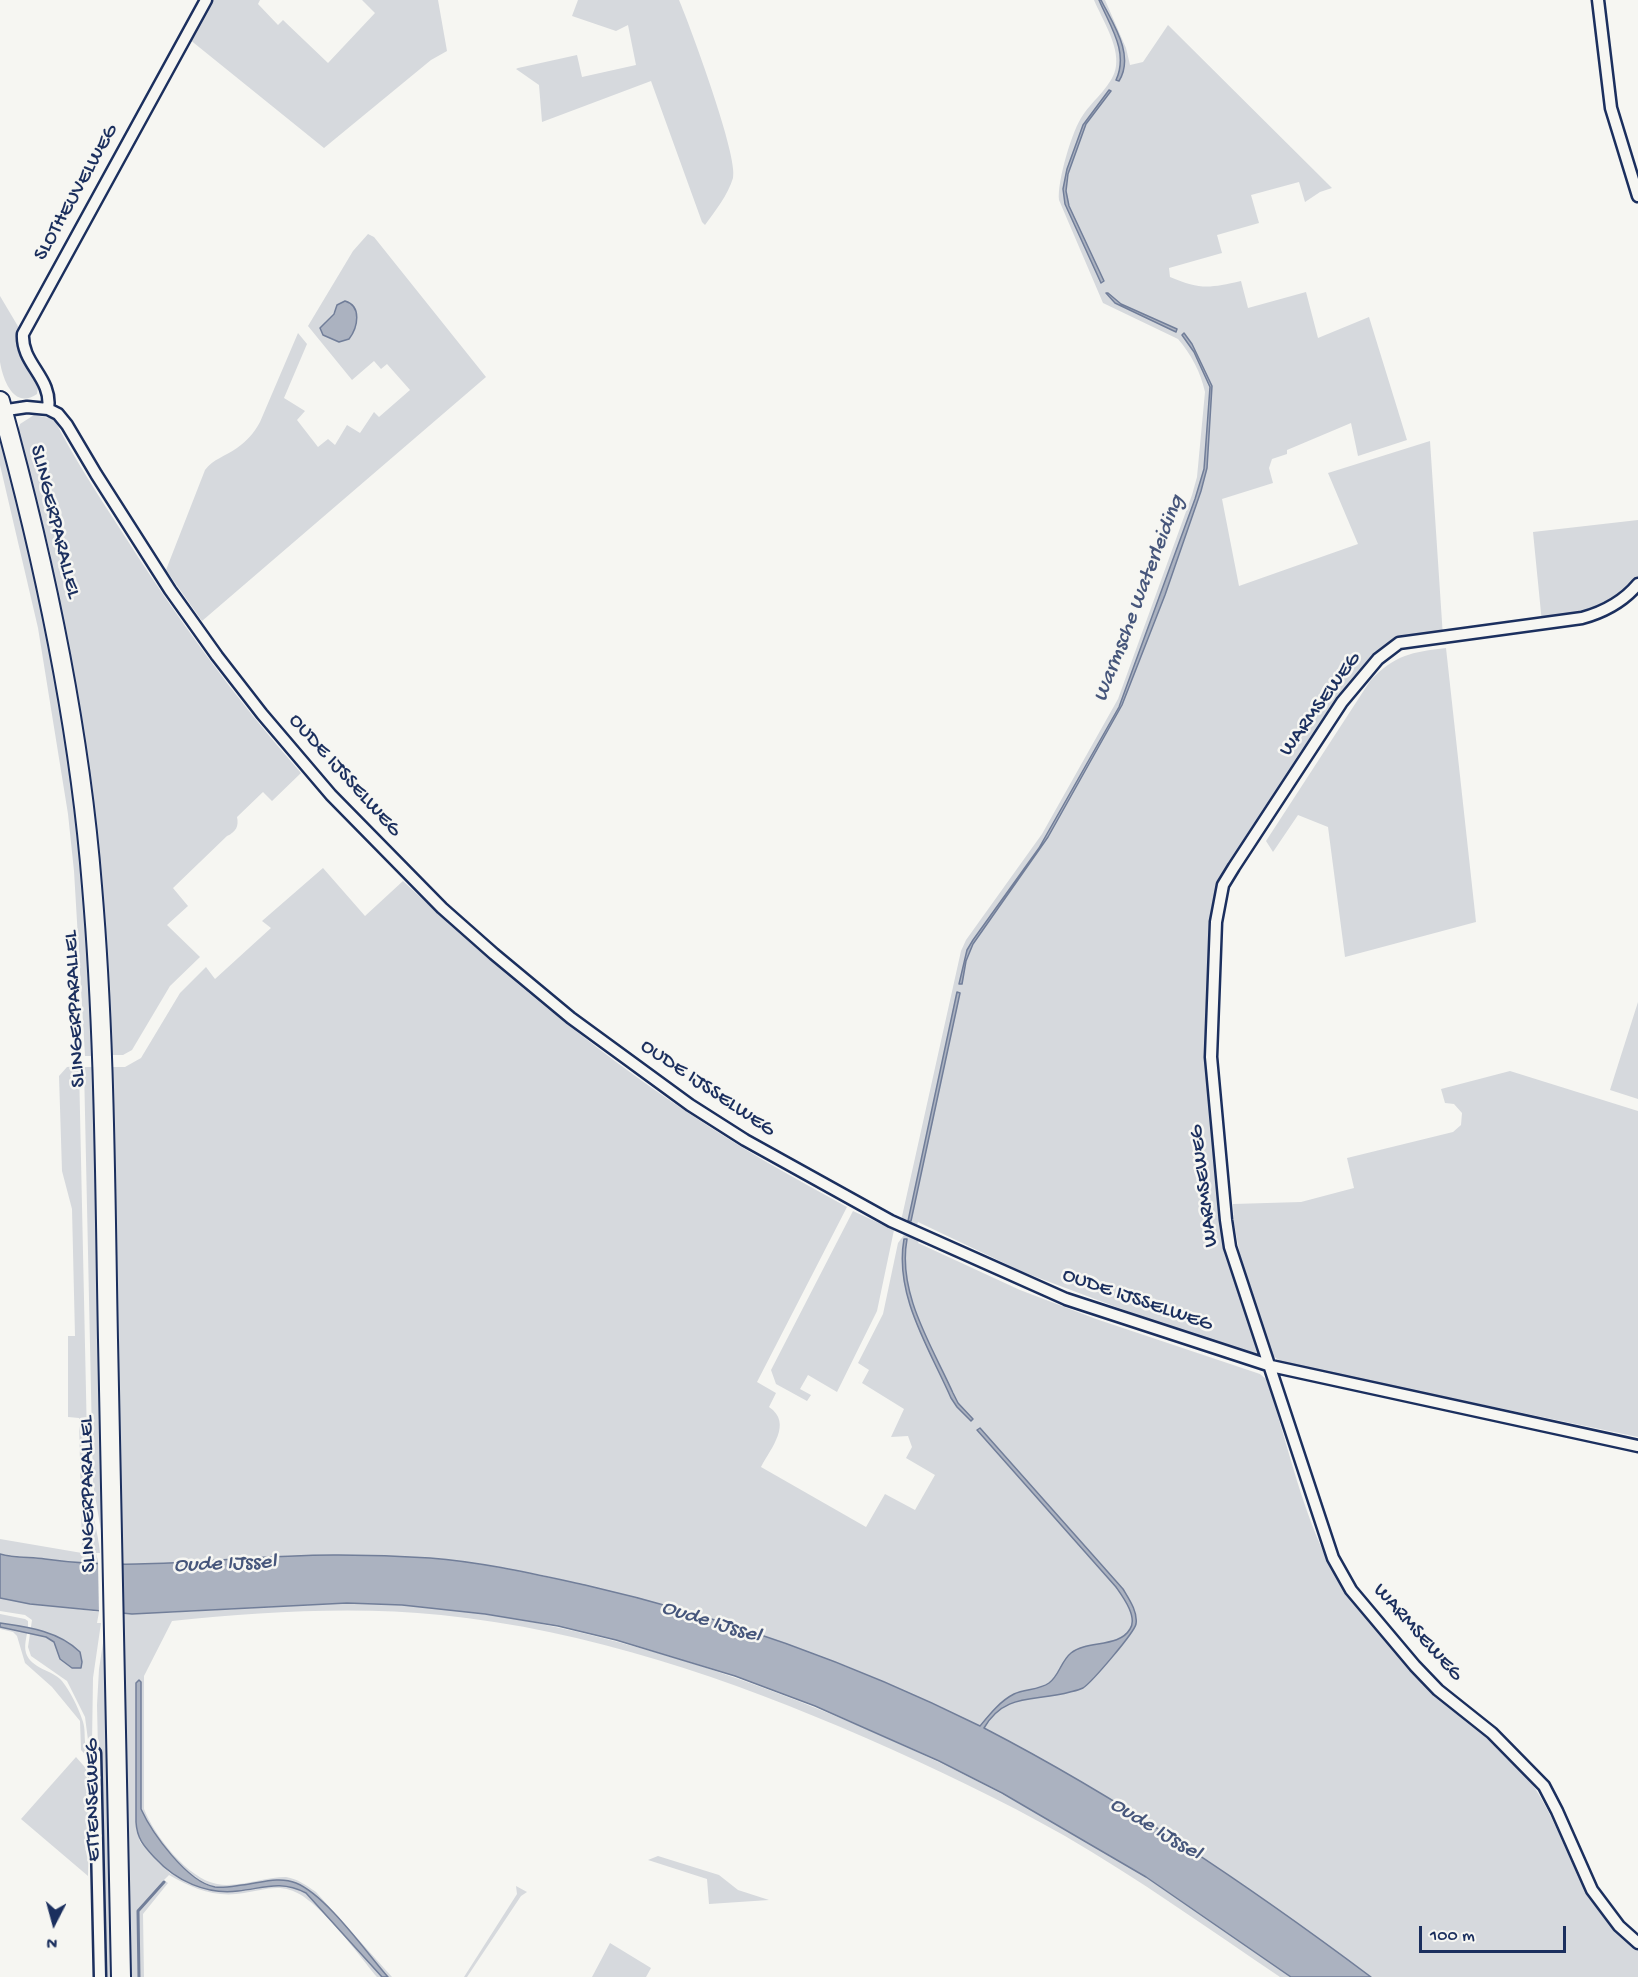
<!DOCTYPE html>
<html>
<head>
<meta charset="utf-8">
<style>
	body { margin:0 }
	#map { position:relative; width:1638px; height:1977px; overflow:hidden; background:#f6f6f2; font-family:"Gochi Hand",sans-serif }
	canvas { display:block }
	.north { position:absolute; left:24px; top:1893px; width:60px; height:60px; -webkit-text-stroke:4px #f6f6f2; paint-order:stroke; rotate:186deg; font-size:16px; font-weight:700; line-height:24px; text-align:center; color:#1b2f5e }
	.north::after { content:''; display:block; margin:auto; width:21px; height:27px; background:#1b2f5e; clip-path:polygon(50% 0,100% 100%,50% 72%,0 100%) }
	.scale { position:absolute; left:1419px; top:1926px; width:147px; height:27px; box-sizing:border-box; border:3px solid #1b2f5e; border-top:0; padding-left:8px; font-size:18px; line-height:21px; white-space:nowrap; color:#1b2f5e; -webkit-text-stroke:4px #f6f6f2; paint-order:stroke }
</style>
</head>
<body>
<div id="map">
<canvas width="1638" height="1977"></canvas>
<div class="north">N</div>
<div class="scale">100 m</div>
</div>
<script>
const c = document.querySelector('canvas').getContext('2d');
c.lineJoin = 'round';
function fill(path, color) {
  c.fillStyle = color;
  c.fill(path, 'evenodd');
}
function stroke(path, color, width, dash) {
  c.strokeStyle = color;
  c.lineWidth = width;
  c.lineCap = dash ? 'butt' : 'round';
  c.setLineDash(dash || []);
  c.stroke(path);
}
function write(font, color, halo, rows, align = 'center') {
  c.font = font + ' "Gochi Hand",sans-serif';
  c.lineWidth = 5;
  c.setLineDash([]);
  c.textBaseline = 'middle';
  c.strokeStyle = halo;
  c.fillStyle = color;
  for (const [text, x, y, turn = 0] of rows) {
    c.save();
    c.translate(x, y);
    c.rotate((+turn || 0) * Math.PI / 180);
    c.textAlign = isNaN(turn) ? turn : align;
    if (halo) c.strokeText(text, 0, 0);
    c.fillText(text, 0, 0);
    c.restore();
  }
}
fill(new Path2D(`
	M211,0H260L258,4L278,25L283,20L328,63L375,13L362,0H438L447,51L431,60L324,148L189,39Z
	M578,0H679C690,26 739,158 733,178C728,195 715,211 705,225L702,222L651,81L542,122L539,85L516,69L518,68L577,55L582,77L636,65L628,25L616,31L572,16Z
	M1094,0H1105L1126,48L1130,65L1143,62L1168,25L1332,188L1320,192L1305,202L1299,182L1251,195L1259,223L1217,235L1222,253L1169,268L1170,277C1200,290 1210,288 1241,281L1248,308L1306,292L1318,338L1369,317L1407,440L1358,456L1351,423L1287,450V454L1272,459L1269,468L1273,483L1222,499L1239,586L1358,544L1328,473L1430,441L1443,637L1385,647L1219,884L1213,909L1206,1020V1063L1219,1218L1225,1256L1259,1350V1353L1256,1355L1204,1340L1023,1272L918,1222L916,1228L901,1221L961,951L966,940L1042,834L1118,699L1192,495L1197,477L1205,392C1201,373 1191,354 1178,339L1103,303L1059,200C1057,182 1072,130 1083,115C1093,100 1114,84 1116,66C1119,45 1102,19 1094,0Z
	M368,234L374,237L486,377L202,621L166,570L205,470C213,459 226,456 237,448C247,441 254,433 260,422L298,333L307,344L284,398L305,411L297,420L318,447L328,439L335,445L347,425L360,433L374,412L379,417L410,390L387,364L381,369L374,361L352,380L308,326L353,251ZM336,310H356V325L325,322Z
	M0,296L19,328C12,350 29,368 38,387L37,394C14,410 3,380 0,362C0,344 0,315 0,296Z
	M34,415L54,419C74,458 98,495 122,532C176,617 235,698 301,773L272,801L263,792L237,817C239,826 236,832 227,836L173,888L188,906L167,925L200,957L170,986L132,1050L123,1055H108L83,754L50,552L18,430L20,424Z
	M0,428L25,519L61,694L82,854L96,1056H85L74,871L68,814L38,628L0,465Z
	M1638,520V578L1633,585L1602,609L1542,623L1533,532Z
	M1446,648L1476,922L1345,957L1328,827L1298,815L1273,852L1266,841L1370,681C1394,655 1412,652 1446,648Z
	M323,868L365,916L403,881C493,966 587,1045 690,1114C740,1148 794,1178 847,1207L757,1382L776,1393L769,1407C793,1423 771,1448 761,1467L866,1527L885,1494L915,1510L935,1475L906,1458L912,1447L908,1436L891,1437L904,1409L862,1383L869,1370L858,1363L883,1314L898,1243L904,1235L919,1240L918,1243L1020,1290L1096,1319L1260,1374L1266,1379L1271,1393C1288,1447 1304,1516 1330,1565C1341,1587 1358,1605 1373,1623C1387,1640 1399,1657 1413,1673C1450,1712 1499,1737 1530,1781C1564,1828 1575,1894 1620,1933C1625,1938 1632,1942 1638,1946V1977H1371L1211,1863L1149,1822L1023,1749L955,1714L849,1667L803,1650L631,1596L542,1575L467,1562L430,1558L338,1555L280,1556L194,1563L122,1565L109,1067H125L141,1058L180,993L206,967L215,979L271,928L262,921Z
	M1638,1002V1099L1610,1090Z
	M79,1066L88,1485C90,1508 98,1530 100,1553H96L99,1565L0,1554V1539L82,1553L79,1418L68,1417V1336H75L72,1209L62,1171L59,1076L67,1067Z
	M84,1067H96L104,1548L93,1484Z
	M1510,1071L1638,1111V1437L1283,1363L1273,1356L1242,1266L1234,1223L1233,1204L1301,1202L1354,1188L1347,1158L1453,1132L1461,1125L1462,1113L1454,1104L1445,1103L1441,1089Z
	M853,1211L894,1230L877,1311L837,1392L808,1375L800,1389L811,1395L807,1401L776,1384L771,1370Z
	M0,1598L99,1612L97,1623H101L93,1678L92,1743L88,1740L85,1717L67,1681L31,1656L28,1647L32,1620L25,1615L0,1611Z
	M347,1603C460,1604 570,1626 678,1659C843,1710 999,1785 1146,1877C1196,1908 1243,1943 1291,1977H1280C1209,1929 1139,1879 1065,1836C1000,1799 934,1768 866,1738C731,1679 588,1630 441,1615C352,1606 261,1612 172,1621L144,1676V1809C154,1835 188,1879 217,1884C237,1888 264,1877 286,1877C298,1879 306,1885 316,1892L392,1977H377C358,1954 317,1897 290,1890C275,1885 259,1891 244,1893C216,1898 193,1889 169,1875L164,1880L168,1883L143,1914L144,1977H127L123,1613H162ZM139,1680L141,1682V1809C155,1840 179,1869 209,1885L207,1889L171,1874L157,1861L140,1842L136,1822V1683Z
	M0,1614L25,1619L28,1621C29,1632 23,1643 26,1653C31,1669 53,1670 62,1681C70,1691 78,1707 82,1719C88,1734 80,1744 93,1758V1763L81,1750L80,1721L52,1687L25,1663L17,1636L13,1632L0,1629Z
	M105,1630L114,1977H103L97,1705L99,1669Z
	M76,1757L90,1773L88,1876L21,1819Z
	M658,1856L719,1875L738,1890L769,1900L709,1904L707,1879L648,1860Z
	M516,1886L527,1892L521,1896L467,1977H464L517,1894Z
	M610,1943L651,1968L646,1977H592Z`), '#d6d9dd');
const water = new Path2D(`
	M1099,0H1101C1113,24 1135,55 1119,81L1116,80C1129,52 1110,26 1099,0Z
	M1109,90L1111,91L1086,124L1068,174L1066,191L1069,206L1104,281L1101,283L1065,204L1063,189L1067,169L1083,125Z
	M1106,293H1108L1121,304L1177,329L1176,332L1115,303Z
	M345,301C362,306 358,327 349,339L339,342L323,335L320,328L334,314L337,305Z
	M1184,333L1192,344L1212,386L1207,468L1201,491L1165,595L1122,705L1048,837L973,944L966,961L962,984H959L967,950L973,940L1039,848L1119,707L1195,499L1204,469L1210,387L1194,352L1182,335Z
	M957,992L960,993L911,1221H908Z
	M904,1239H907C897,1293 932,1346 953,1393L958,1403L973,1419L971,1421L957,1407L951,1398C929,1348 894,1295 904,1239Z
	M980,1428L1123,1589C1129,1599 1138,1612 1136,1624C1134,1633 1092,1682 1083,1688C1079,1690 1074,1691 1070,1692C1035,1702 1005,1692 984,1728C1121,1799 1248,1885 1371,1977H1291L1146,1877L1002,1793L939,1761L815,1706L735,1676L616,1640L558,1626L485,1614L402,1605L347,1603L132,1614L30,1604L0,1598V1554C15,1558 30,1557 45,1559C145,1573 239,1554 339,1555C369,1555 400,1556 430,1558C482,1562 534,1574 585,1585C721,1616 855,1664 980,1726C989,1715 1000,1701 1014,1694C1025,1689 1039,1690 1049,1683C1059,1676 1061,1661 1071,1653C1087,1640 1119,1648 1130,1629C1138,1617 1123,1597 1116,1587L977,1430Z
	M0,1623C28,1627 59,1631 80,1652L82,1662L81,1668H72L60,1659L54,1642L46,1637L0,1627Z
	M139,1680L141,1682V1809C152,1833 187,1882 215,1887C224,1888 234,1886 242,1885C260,1883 279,1876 296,1883C326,1895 366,1952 388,1977H382L306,1893C280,1880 265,1888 238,1891C207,1895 176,1881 155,1858C144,1846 137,1839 136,1822V1683Z`);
fill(water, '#abb2c0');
stroke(water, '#717e99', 1.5);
fill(new Path2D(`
	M98,1562H122L123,1616L99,1615Z`), '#f6f6f2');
stroke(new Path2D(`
	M139,1977L138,1911L164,1882`), '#717e99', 3);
const street = new Path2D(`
	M1598,0L1611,108L1638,196
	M48,409C53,378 21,364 23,334L206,0
	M0,411L27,407L48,409L58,414L67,425L96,474L170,590L217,656L262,714L331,795L442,908L494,954L571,1018L690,1105L745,1140L891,1221L1066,1299L1271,1366L1638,1446
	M1638,584C1623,602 1604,612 1582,618L1399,643L1378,659L1342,702L1234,867L1223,885L1216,922L1211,1057L1226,1220L1230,1247L1333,1558L1351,1590L1415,1666L1438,1690L1492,1733L1544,1786L1557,1811L1592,1890L1619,1926L1638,1943
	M95,1753L100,1977`);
const primary = new Path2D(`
	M0,401C44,559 79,722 92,886C105,1037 105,1188 108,1340C113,1552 116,1765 121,1977`);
stroke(street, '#1b2f5e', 15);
stroke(primary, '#1b2f5e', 22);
stroke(street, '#f6f6f2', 10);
stroke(primary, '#f6f6f2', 18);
write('21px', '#1b2f5e', '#f6f6f2', [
	["SLOTHEUVELWEG",77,193,-61],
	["SLINGERPARALLEL",54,522,76],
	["WARMSEWEG",1321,705,-54],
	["OUDE IJSSELWEG",344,776,48],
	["SLINGERPARALLEL",76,1009,-93],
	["OUDE IJSSELWEG",707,1089,34],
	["WARMSEWEG",1205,1186,-97],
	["OUDE IJSSELWEG",1137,1301,19],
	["SLINGERPARALLEL",89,1494,-91],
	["WARMSEWEG",1417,1633,48],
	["ETTENSEWEG",94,1800,-91]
]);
write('italic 22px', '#46567b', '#f6f6f2', [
	["Warmsche Waterleiding",1140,599,-69],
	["Oude IJssel",225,1565,-2],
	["Oude IJssel",711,1623,17],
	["Oude IJssel",1155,1830,31]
]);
</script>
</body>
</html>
